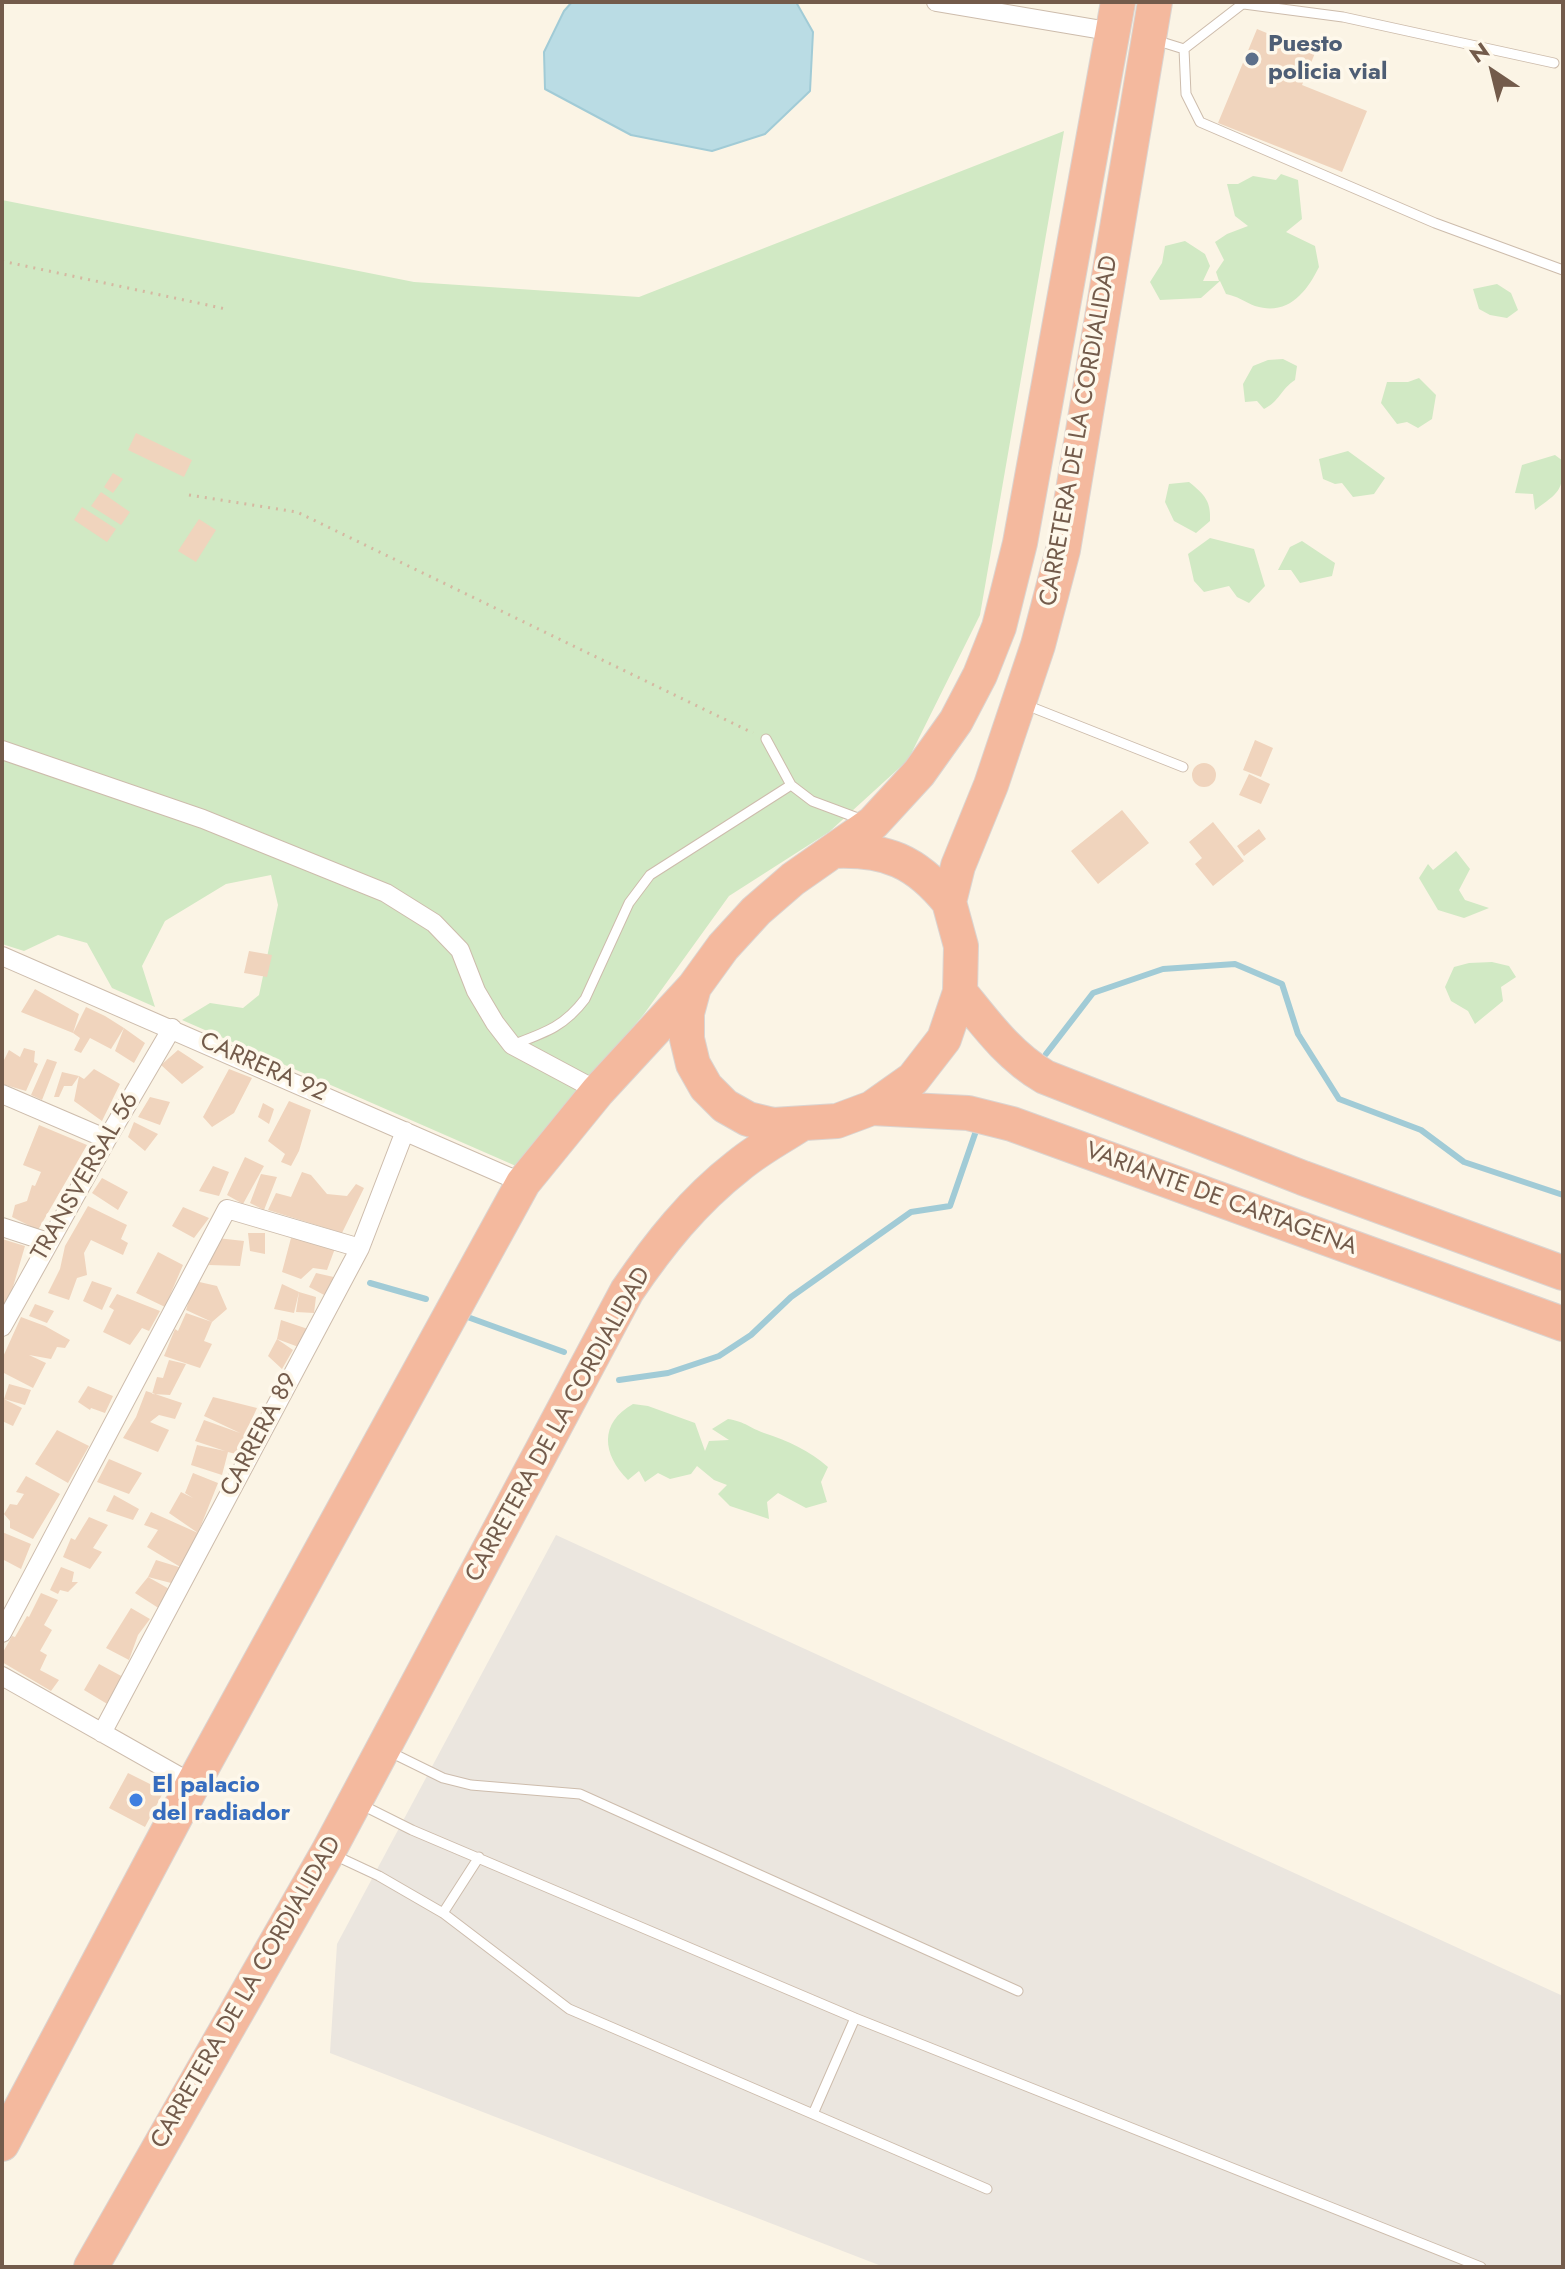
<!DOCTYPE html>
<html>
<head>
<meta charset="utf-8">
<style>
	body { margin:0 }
	#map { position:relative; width:1565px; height:2269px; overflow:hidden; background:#fbf4e5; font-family:Jost,sans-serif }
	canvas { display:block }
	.frame { position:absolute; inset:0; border:4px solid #735b4b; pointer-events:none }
	.north { position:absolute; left:1453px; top:32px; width:80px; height:80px; -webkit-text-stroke:6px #fef8eb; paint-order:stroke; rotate:325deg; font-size:22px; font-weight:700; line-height:32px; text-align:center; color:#735b4b }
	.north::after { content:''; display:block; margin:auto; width:28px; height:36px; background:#735b4b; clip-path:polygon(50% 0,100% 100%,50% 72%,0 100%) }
</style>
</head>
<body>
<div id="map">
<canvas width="1565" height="2269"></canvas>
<div class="frame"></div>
<div class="north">N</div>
</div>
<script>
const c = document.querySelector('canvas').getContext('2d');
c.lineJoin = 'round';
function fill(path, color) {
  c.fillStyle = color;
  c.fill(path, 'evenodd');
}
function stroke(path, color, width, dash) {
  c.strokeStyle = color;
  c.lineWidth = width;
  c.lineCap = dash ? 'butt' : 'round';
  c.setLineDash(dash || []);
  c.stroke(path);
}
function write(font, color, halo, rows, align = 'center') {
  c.font = font + ' Jost,sans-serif';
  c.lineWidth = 7;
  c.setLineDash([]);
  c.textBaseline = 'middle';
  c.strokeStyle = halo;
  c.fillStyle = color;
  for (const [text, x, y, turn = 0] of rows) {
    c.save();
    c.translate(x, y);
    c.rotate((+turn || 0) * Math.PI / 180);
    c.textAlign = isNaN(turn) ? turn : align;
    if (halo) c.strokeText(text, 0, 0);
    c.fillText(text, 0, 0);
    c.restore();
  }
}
fill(new Path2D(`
	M556,1535L1563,1996V2267H884L330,2053L337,1944Z`), '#ebe6df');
fill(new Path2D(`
	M1064,131L980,615L908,760L829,832L729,896L644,1014L516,1166L182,1020L210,1003L243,1008L259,995L278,905L271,875L226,884L165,921L142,966L155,1007L112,988L87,943L58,935L24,951L2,944V200L414,282L639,297Z
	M1281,174L1298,180L1302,219L1286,232L1315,246L1319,267C1306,293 1288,316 1255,306C1245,302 1237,296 1226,294L1220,281L1201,298L1160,300L1150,282L1162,263L1165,246L1185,241L1205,254L1210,266L1203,281H1219L1216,272L1224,260L1215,242L1227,234L1248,226L1235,216L1227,184H1238L1253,176L1276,180Z
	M1497,284L1511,293L1518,310L1507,318L1490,315L1479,309L1473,289Z
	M1283,359L1297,366L1295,380C1281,389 1279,402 1264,409L1257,401L1245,402L1243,384L1253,366L1268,360Z
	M1419,378L1436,395L1432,419L1418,428L1407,422L1397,424L1381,403L1387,382H1408Z
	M1348,451L1385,478L1374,494L1353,497L1342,483L1335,484L1323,479L1319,459Z
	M1555,455L1563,461C1563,492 1559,492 1535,510L1533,494L1515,493L1522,465Z
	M1189,482C1205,495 1211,501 1210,521L1196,533L1174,521L1165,502L1169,484Z
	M1210,538L1254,549L1265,586L1249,603L1237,597L1229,586L1204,592L1194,581L1188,554Z
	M1302,541L1335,563L1332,576L1300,583L1291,570H1278L1290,547Z
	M1456,851L1470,869L1459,890L1465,900L1489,908L1464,918L1438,910L1419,878L1428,864L1433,870Z
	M1492,962L1509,966L1516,977L1501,987L1503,1001L1475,1024L1468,1011L1451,1001L1445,987L1454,967L1469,963Z
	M633,1404L648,1406L695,1423L705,1451L709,1441L729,1440L712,1429L728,1419C746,1422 750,1428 764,1433C788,1441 809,1450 828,1467L821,1482L827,1502L806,1508L778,1493L767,1502L769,1519L730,1506L718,1494L727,1485L714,1480L697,1466L691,1474L670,1479L658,1473L645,1482L639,1471L628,1480C602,1454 599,1423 633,1404Z`), '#d1e9c4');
const water = new Path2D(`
	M572,2H796L813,32L810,91L765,134L712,151L631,135L545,89L544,52L564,11Z`);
fill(water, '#badce4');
stroke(water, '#a1cbd6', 2);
stroke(new Path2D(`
	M1046,1054L1093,993L1163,969L1235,964L1282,984L1298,1034L1339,1099L1421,1130L1464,1162L1563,1195
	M370,1283L426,1299
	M462,1315L564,1352
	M619,1380L668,1373L719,1356L751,1335L791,1297L911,1212L950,1206L977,1128`), '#a1cbd6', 6);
fill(new Path2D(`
	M1257,29L1315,53L1302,85L1367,111L1342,172L1218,123Z
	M136,433L192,460L184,477L128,450Z
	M113,473L123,479L113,493L104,487Z
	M101,492L130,512L121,525L91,506Z
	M82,507L116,529L107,542L74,520Z
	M199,519L216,530L196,562L178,551Z
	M1255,740L1273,748L1261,777L1243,770Z
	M1192 775a12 12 0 1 1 24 0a12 12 0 1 1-24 0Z
	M1249,774L1270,784L1261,804L1239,795Z
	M1122,810L1149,843L1098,884L1071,851Z
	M1213,822L1244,861L1213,886L1195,864L1202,858L1189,842Z
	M1259,829L1266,839L1244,856L1237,846Z
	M249,951L272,955L267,977L244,973Z
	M35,989L79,1014L73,1033L86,1007L105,1016L124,1028L145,1043L134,1063L115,1051L124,1028L111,1049L90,1038L81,1053L74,1050L80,1038L73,1033L21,1012Z
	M24,1048L35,1051L34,1062L38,1064L26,1091L2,1084V1064L9,1050L20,1057Z
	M178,1050L204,1067L182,1084L161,1065Z
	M47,1059L57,1062L42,1100L31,1095Z
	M94,1069L120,1084L102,1121L74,1101L79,1076L84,1079Z
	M229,1069L252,1078L234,1113L212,1127L203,1117Z
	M62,1072L79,1076L72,1086H64L59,1097H54Z
	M150,1097L170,1102L160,1125L138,1117Z
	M289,1101L311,1110L299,1151L291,1166L281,1162L285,1154L268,1141Z
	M263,1103L274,1109L269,1124L258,1117Z
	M134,1122L158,1134L145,1151L128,1137Z
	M39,1125L87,1145L38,1230L12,1217L15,1205L27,1201L32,1185L35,1186L41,1172L23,1165Z
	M245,1157L264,1166L243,1204L227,1195Z
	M213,1166L229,1172L219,1196L199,1191Z
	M302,1172L311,1175L327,1194L347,1196L356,1184L364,1188L342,1233L268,1210L276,1193L291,1197Z
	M261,1174L277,1177L264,1210L250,1203Z
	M102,1178L128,1192L118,1210L92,1193Z
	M88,1206L127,1225L121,1239L128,1243L123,1255L91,1240L84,1253L87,1275L77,1278L69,1300L48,1293L60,1269L65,1246Z
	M183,1207L209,1218L194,1238L172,1226Z
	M248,1233H265V1254L250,1251Z
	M217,1238L244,1241L240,1266L209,1265Z
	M291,1238L337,1243L327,1270L313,1268L301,1279L282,1272Z
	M2,1239L25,1246L8,1304L2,1302Z
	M158,1252L183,1265L165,1307L136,1293Z
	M316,1273L338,1278L326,1296L309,1287Z
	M92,1281L112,1288L102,1310L83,1301Z
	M195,1281L217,1286L227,1309L212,1322L186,1310Z
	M282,1284L299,1292L294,1313L274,1309Z
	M299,1292L316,1297L314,1313L296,1312Z
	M117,1294L160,1311L149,1331L142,1328L130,1345L103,1332L114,1310L109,1307Z
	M35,1304L54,1311L47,1323L29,1316Z
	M186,1313L212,1322L204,1341L212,1344L200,1368L164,1356L175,1329L178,1331Z
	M21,1317L45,1326L70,1340L65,1348L57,1347L51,1359L29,1355L46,1363L33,1388L2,1372V1359Z
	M281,1320L308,1329L304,1349L277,1339L293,1350L282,1369L268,1356L277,1339Z
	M169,1360L186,1364L170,1395L152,1394L157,1377L163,1378Z
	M9,1384L31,1390L25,1405L4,1399Z
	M88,1386L113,1396L105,1413L91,1408L90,1410L78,1402Z
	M146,1391L182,1403L175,1419L159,1415L150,1422L169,1430L158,1452L123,1438L136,1417Z
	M213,1397L257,1408L236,1454L228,1452L222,1475L191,1465L197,1445L225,1451L195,1441L204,1420L240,1433L204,1416Z
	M2,1398L22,1408L13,1426L2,1421Z
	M57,1430L89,1446L68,1483L35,1464Z
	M109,1459L142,1473L129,1494L97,1482Z
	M193,1473L218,1483L198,1533L169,1513L181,1492L193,1498L185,1493Z
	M26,1476L60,1494L33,1539L10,1528V1521L4,1514L10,1504L17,1505L24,1494L16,1492Z
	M114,1495L139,1509L133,1520L106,1511Z
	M151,1512L198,1533L182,1568L147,1547L158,1530L144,1525Z
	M89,1517L108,1525L93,1548L102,1552L90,1569L63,1557L71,1538L75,1540Z
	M2,1532L31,1544L21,1569L2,1559Z
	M156,1560L182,1568L171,1583L148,1577Z
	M61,1567L74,1572L72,1582H78L68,1592L60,1590L58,1594L50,1590Z
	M148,1577L171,1590L160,1609L135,1593Z
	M41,1593L58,1600L44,1625L52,1630L40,1651L47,1655L40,1670L59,1680L51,1691L2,1662V1654L12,1636L15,1637L27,1616L29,1617Z
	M131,1608L150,1619L138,1635L129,1660L106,1648Z
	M99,1664L125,1678L109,1705L84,1690Z
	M128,1773L164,1791L145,1827L109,1808Z`), '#f0d4bd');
const lane = new Path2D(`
	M1245,2L1184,49L1186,94L1200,122L1435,223L1563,270
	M1244,4L1343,17L1554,63
	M1155,40L1184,49
	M1026,705L1183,767
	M766,739L791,785L812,801L863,820
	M512,1045C544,1033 564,1027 585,999L629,903L650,875L791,785
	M390,1752L443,1778L471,1785L580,1794L1018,1991
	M360,1804L412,1830L855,2018L1481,2267
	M334,1855L379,1876L443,1913L569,2009L987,2189
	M443,1913L479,1857
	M813,2114L855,2018`);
const street = new Path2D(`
	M936,2L1114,32
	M2,750L203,819L386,893L434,923L460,950L476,991L495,1023L512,1045L598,1091
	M2,956L523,1183
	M2,1094L107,1139
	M2,1227L48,1242
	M2,1327L107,1139L172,1028
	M2,1633L227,1209L360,1248
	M2,1676L193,1784
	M102,1733L360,1248L405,1131`);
const highway = new Path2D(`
	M834,851C886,849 916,861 949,902
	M694,987L687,1013V1039L693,1064L706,1087L725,1106L748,1119L773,1125L837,1121L872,1108L913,1079L944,1039L960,992L961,946L949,902L958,866L991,785L1038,645L1063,550L1155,2
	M960,992C986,1024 1009,1056 1045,1077L1303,1178L1563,1273
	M872,1108L968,1113L1012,1124L1563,1324
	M2,2144L193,1784L523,1183L598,1091L694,987L723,947L756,911L793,879L873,823L919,773L956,721L980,675L999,627L1020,543L1118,2
	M91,2267L328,1852L627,1291C659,1244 693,1201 738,1166C757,1150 779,1138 800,1125`);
stroke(lane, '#cdbcac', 11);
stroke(street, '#cdbcac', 20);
stroke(highway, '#dbd4d0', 36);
stroke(new Path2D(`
	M2,261L226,309
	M189,495L297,512L753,733`), '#d5b8a1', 3, [2, 6]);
stroke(lane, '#fff', 9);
stroke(street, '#fff', 18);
stroke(highway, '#f4b99e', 34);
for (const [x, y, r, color] of [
	[1252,59,8,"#5c6f8a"],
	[136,1800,8,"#3f7fe0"]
]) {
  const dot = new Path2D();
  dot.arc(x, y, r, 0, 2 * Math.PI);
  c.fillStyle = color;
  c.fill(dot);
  stroke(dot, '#fef8eb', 3);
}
write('bold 24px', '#4e5e75', '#fef8eb', [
	["Puesto",1268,45],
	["policia vial",1268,73]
], 'left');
write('24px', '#735b4b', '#fef8eb', [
	["CARRETERA DE LA CORDIALIDAD",1080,431,-80],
	["CARRERA 92",263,1068,24],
	["TRANSVERSAL 56",86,1177,-60],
	["VARIANTE DE CARTAGENA",1221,1200,20],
	["CARRETERA DE LA CORDIALIDAD",559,1425,-61],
	["CARRERA 89",260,1435,-62],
	["CARRETERA DE LA CORDIALIDAD",247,1993,-60]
]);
write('bold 24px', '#366cbe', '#fef8eb', [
	["El palacio",152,1786],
	["del radiador",152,1814]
], 'left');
</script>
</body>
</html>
